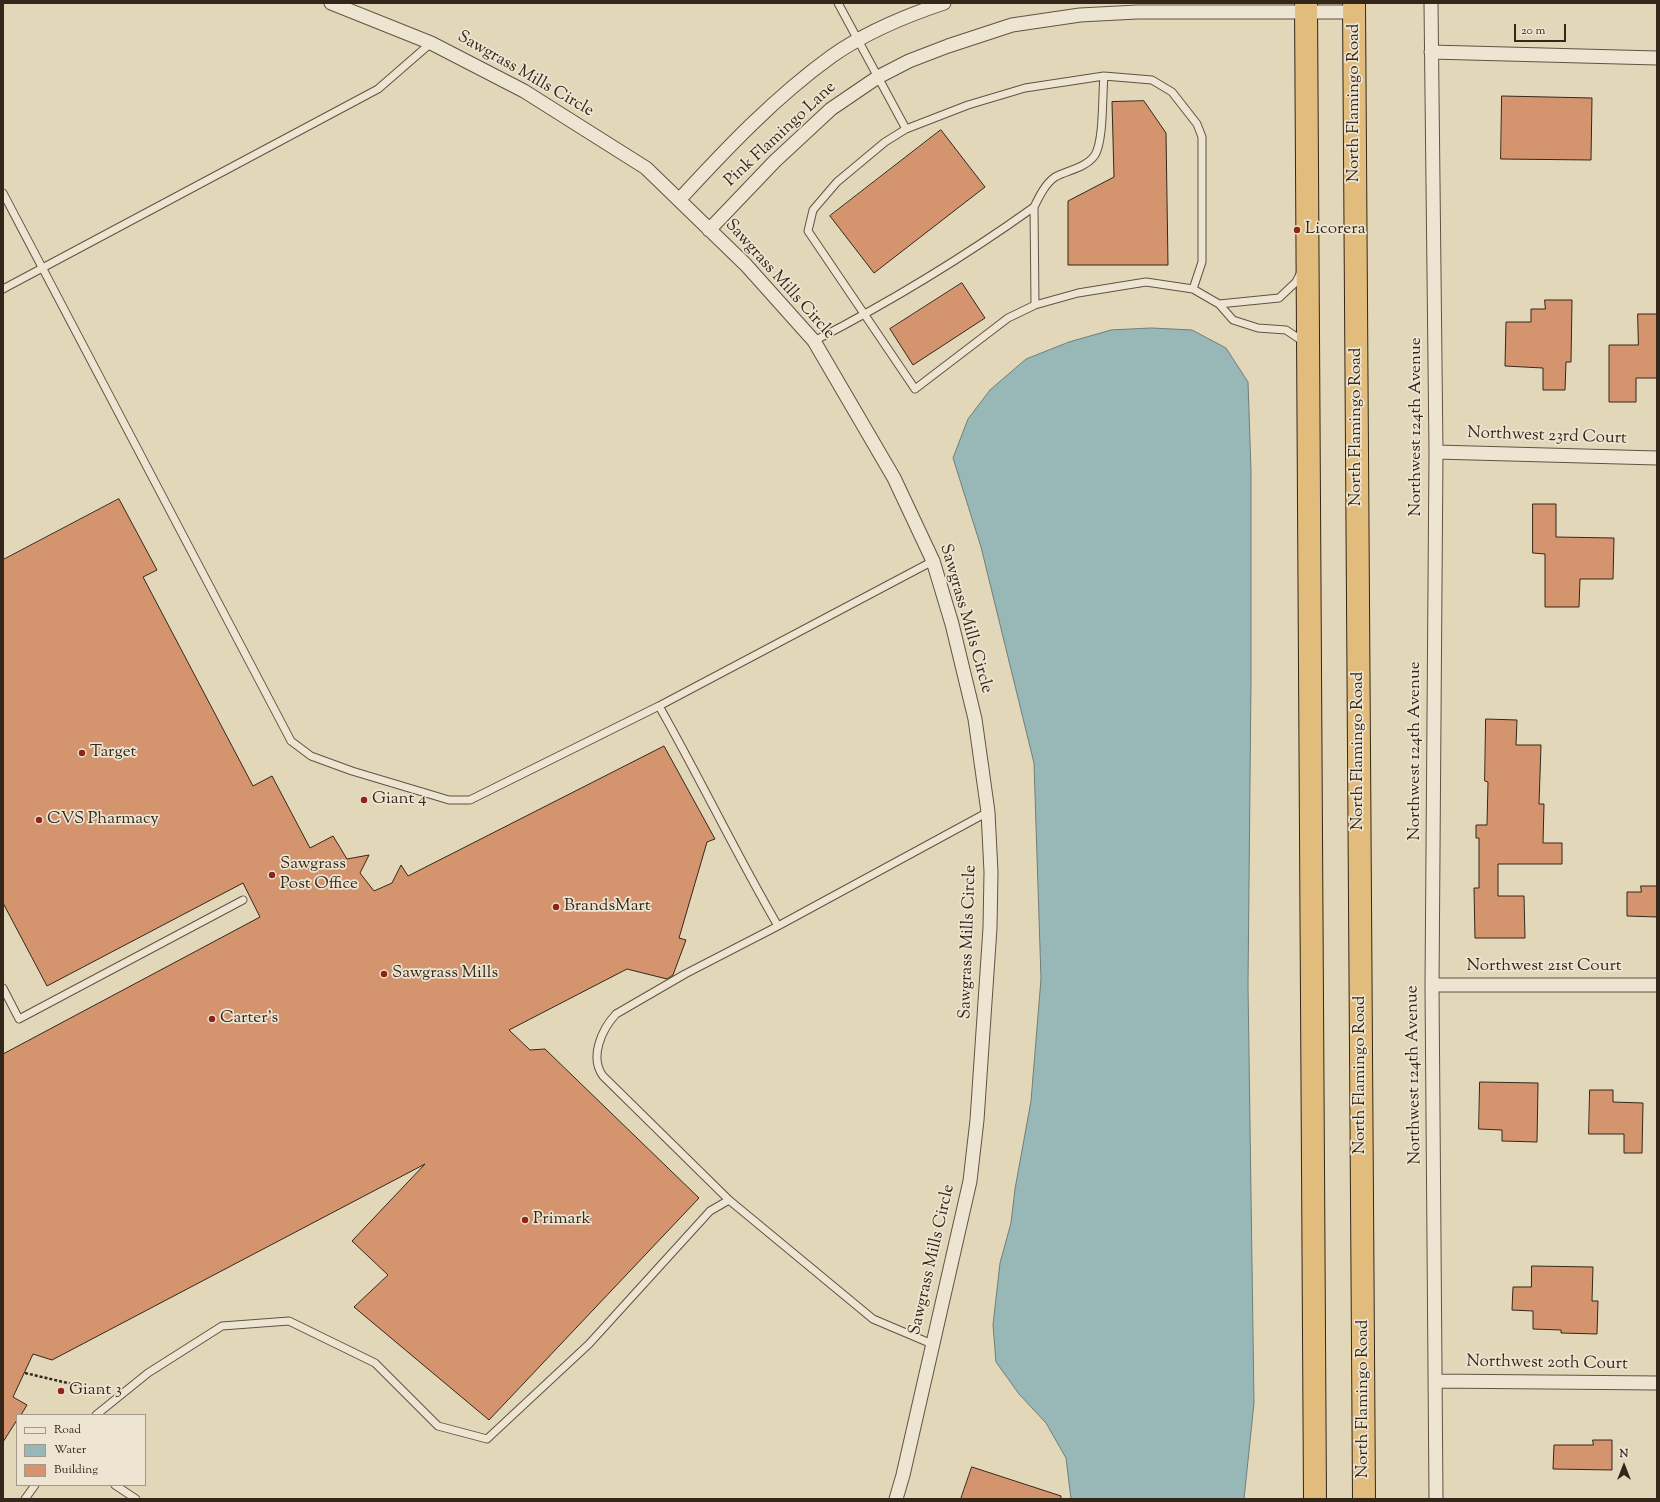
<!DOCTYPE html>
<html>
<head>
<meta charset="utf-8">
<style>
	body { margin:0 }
	#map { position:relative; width:1660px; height:1502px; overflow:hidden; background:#e3d7ba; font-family:"Sorts Mill Goudy",serif }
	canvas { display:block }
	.frame { position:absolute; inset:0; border:4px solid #34271a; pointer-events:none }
	.legend { position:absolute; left:16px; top:1414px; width:130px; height:72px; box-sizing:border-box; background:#ede5d2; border:1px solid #a39988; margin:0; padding:5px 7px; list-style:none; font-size:12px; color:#34271a }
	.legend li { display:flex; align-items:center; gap:8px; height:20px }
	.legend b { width:20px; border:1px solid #a39988 }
	.north { position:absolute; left:1604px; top:1446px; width:40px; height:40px; -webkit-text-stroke:3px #ede5d2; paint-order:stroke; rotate:0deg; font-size:11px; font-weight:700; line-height:16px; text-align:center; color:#34271a }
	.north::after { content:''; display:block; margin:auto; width:14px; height:18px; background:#34271a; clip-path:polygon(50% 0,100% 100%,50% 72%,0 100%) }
	.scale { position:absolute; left:1514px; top:24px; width:52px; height:18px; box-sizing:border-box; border:2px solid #34271a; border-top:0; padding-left:5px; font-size:12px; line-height:14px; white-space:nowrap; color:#34271a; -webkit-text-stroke:3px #ede5d2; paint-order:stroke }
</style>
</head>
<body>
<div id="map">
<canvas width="1660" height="1502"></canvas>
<div class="frame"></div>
<ul class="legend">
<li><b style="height:5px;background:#ede5d2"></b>Road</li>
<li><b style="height:11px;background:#97b8b7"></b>Water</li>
<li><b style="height:11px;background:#d4956e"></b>Building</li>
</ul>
<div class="north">N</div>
<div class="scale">20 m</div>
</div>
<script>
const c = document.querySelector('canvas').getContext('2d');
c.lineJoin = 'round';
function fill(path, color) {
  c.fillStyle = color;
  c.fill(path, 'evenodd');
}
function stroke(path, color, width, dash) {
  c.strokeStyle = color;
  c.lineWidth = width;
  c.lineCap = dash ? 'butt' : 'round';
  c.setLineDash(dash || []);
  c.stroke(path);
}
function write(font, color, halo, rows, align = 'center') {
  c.font = font + ' "Sorts Mill Goudy",serif';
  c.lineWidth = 3.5;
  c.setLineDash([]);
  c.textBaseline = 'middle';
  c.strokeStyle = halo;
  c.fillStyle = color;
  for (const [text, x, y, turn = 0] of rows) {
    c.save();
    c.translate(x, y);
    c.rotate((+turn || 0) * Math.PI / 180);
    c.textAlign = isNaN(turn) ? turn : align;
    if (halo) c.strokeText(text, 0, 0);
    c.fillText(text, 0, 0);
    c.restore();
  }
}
const water = new Path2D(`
	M1152,328L1192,330L1226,348L1248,382L1251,471V681L1248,985L1254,1403L1244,1499H1071L1066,1458L1046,1423L1019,1394L996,1362L993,1325L1000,1263L1011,1223L1015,1189L1031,1101L1041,979L1034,763L981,547L953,458L968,419L990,390L1026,359L1069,342L1111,330Z`);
fill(water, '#97b8b7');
stroke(water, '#6f7e78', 1);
const building = new Path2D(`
	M1502,96L1592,98L1591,160L1501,159Z
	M1144,101L1166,133L1168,265H1068V201L1114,177L1112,102Z
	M941,130L985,187L874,273L830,216Z
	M962,283L985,318L913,365L890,329Z
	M1545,300H1572L1571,362H1566L1565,390H1543V368L1505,366L1506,322H1531V309H1545Z
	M1638,314H1657V378H1636V402H1609V345H1638Z
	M119,499L157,570L143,577L253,786L272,776L310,848L333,836L347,859L369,855L360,873L374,891L392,883L401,865L408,876L664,746L715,839L707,842L679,938L686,940L673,975L667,979L627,969L509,1030L530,1050L545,1049L699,1198L489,1420L354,1307L388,1275L352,1241L425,1164L52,1360L33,1354L13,1397L27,1405L21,1415H17V1420L3,1442V1054L260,917L243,883L47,986L3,903V560Z
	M1533,504H1556V537L1614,538L1613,579H1580L1579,607H1545V554L1533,553Z
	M1486,719L1517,720L1516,745H1541L1539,804H1544L1543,843H1562V864H1498V896H1524L1525,938H1475L1474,888H1479V838H1476V825H1487L1488,782L1485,781Z
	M1641,886H1657V917L1627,916V892H1641Z
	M1480,1082L1538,1083L1537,1142L1502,1141V1130L1479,1129Z
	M1590,1090H1613V1102L1643,1103L1642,1153H1624V1134H1589Z
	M1532,1266L1593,1267L1592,1301H1598L1597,1334L1561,1333V1330L1533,1329V1311L1512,1310L1513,1287H1531Z
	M1593,1440H1612V1470L1553,1469L1554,1445H1593Z
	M972,1467L1061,1496V1499H961Z`);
fill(building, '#d4956e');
stroke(building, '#34271a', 1);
const lane = new Path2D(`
	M838,3L906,129
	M3,193L291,741L311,756L352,771L449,800H470L659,706
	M1034,207C1039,197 1045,184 1055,177C1068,170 1086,168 1095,155C1104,140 1102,95 1104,76
	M3,289L378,89L431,43
	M1193,289L1202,262V137L1197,124L1172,92L1152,80L1104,76L1025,88L968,105L906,129L885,142L837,182L813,210L808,231L915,389L1008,318L1035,305L1078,293L1146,282L1193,289L1219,304L1233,320L1258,328L1286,330L1304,342
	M1219,304L1279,298L1296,282L1301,272
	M814,341C890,302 964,257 1034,207L1035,305
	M778,926L988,812
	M3,988L19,1019L243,900
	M729,1200L603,1076C589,1057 602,1029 616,1014L685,974L778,926C736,854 700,778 659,706L933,561
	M96,1415L148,1373L222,1326L289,1321L375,1363L438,1426L487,1439L589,1344L710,1211L729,1200L873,1319L932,1344
	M115,1485L136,1499
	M25,1499L35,1485`);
const street = new Path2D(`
	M331,3L431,43L524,91L646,168L746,265L814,341L894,478L933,561L952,624L975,719L988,812L991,872L990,928L977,1120L970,1181L903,1475L896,1499
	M1431,3L1436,452L1432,985L1436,1499
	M1431,52L1657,58
	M679,200C726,149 775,97 832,56C866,32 905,16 944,3
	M709,230L775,161L831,109L878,77L909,61L948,46L1012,25L1080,15L1137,12H1354
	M1436,452L1657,458
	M1432,985H1657
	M1436,1381L1657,1383`);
const highway = new Path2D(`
	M1306,3L1315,1499
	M1354,3L1364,1499`);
stroke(lane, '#605342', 9);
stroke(street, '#605342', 15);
stroke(highway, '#34271a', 24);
stroke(new Path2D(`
	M25,1373L106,1392`), '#34271a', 2.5, [3, 2]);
stroke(lane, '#ede5d2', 7);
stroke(street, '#ede5d2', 13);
stroke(highway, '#e2bc7d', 22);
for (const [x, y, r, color] of [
	[1297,230,4,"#8f2418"],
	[82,753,4,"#8f2418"],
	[364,800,4,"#8f2418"],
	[39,820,4,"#8f2418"],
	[272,875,4,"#8f2418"],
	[556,907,4,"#8f2418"],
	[384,974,4,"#8f2418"],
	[212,1019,4,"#8f2418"],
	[525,1220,4,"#8f2418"],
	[61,1391,4,"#8f2418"]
]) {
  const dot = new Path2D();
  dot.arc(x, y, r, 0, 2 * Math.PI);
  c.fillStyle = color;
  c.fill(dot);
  stroke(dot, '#ede5d2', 1.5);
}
write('17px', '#34271a', '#ede5d2', [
	["Sawgrass Mills Circle",525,75,30],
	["North Flamingo Road",1355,103,-90],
	["Pink Flamingo Lane",781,135,-43],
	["Sawgrass Mills Circle",779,280,48],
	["North Flamingo Road",1357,427,-90],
	["Northwest 124th Avenue",1417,427,-90],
	["Northwest 23rd Court",1547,437,2],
	["Sawgrass Mills Circle",965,619,74],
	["North Flamingo Road",1359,751,-90],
	["Northwest 124th Avenue",1416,751,-90],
	["Sawgrass Mills Circle",969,942,-88],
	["Northwest 21st Court",1544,967],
	["North Flamingo Road",1361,1075,-90],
	["Northwest 124th Avenue",1415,1075,-91],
	["Sawgrass Mills Circle",933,1260,-77],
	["Northwest 20th Court",1547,1364,1],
	["North Flamingo Road",1364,1399,-90]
]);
write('17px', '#34271a', '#ede5d2', [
	["Licorera",1305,230],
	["Target",90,753],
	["Giant 4",372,800],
	["CVS Pharmacy",47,820],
	["Sawgrass",280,865],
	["Post Office",280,885],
	["BrandsMart",564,907],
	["Sawgrass Mills",392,974],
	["Carter's",220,1019],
	["Primark",533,1220],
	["Giant 3",69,1391]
], 'left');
</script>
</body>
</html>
